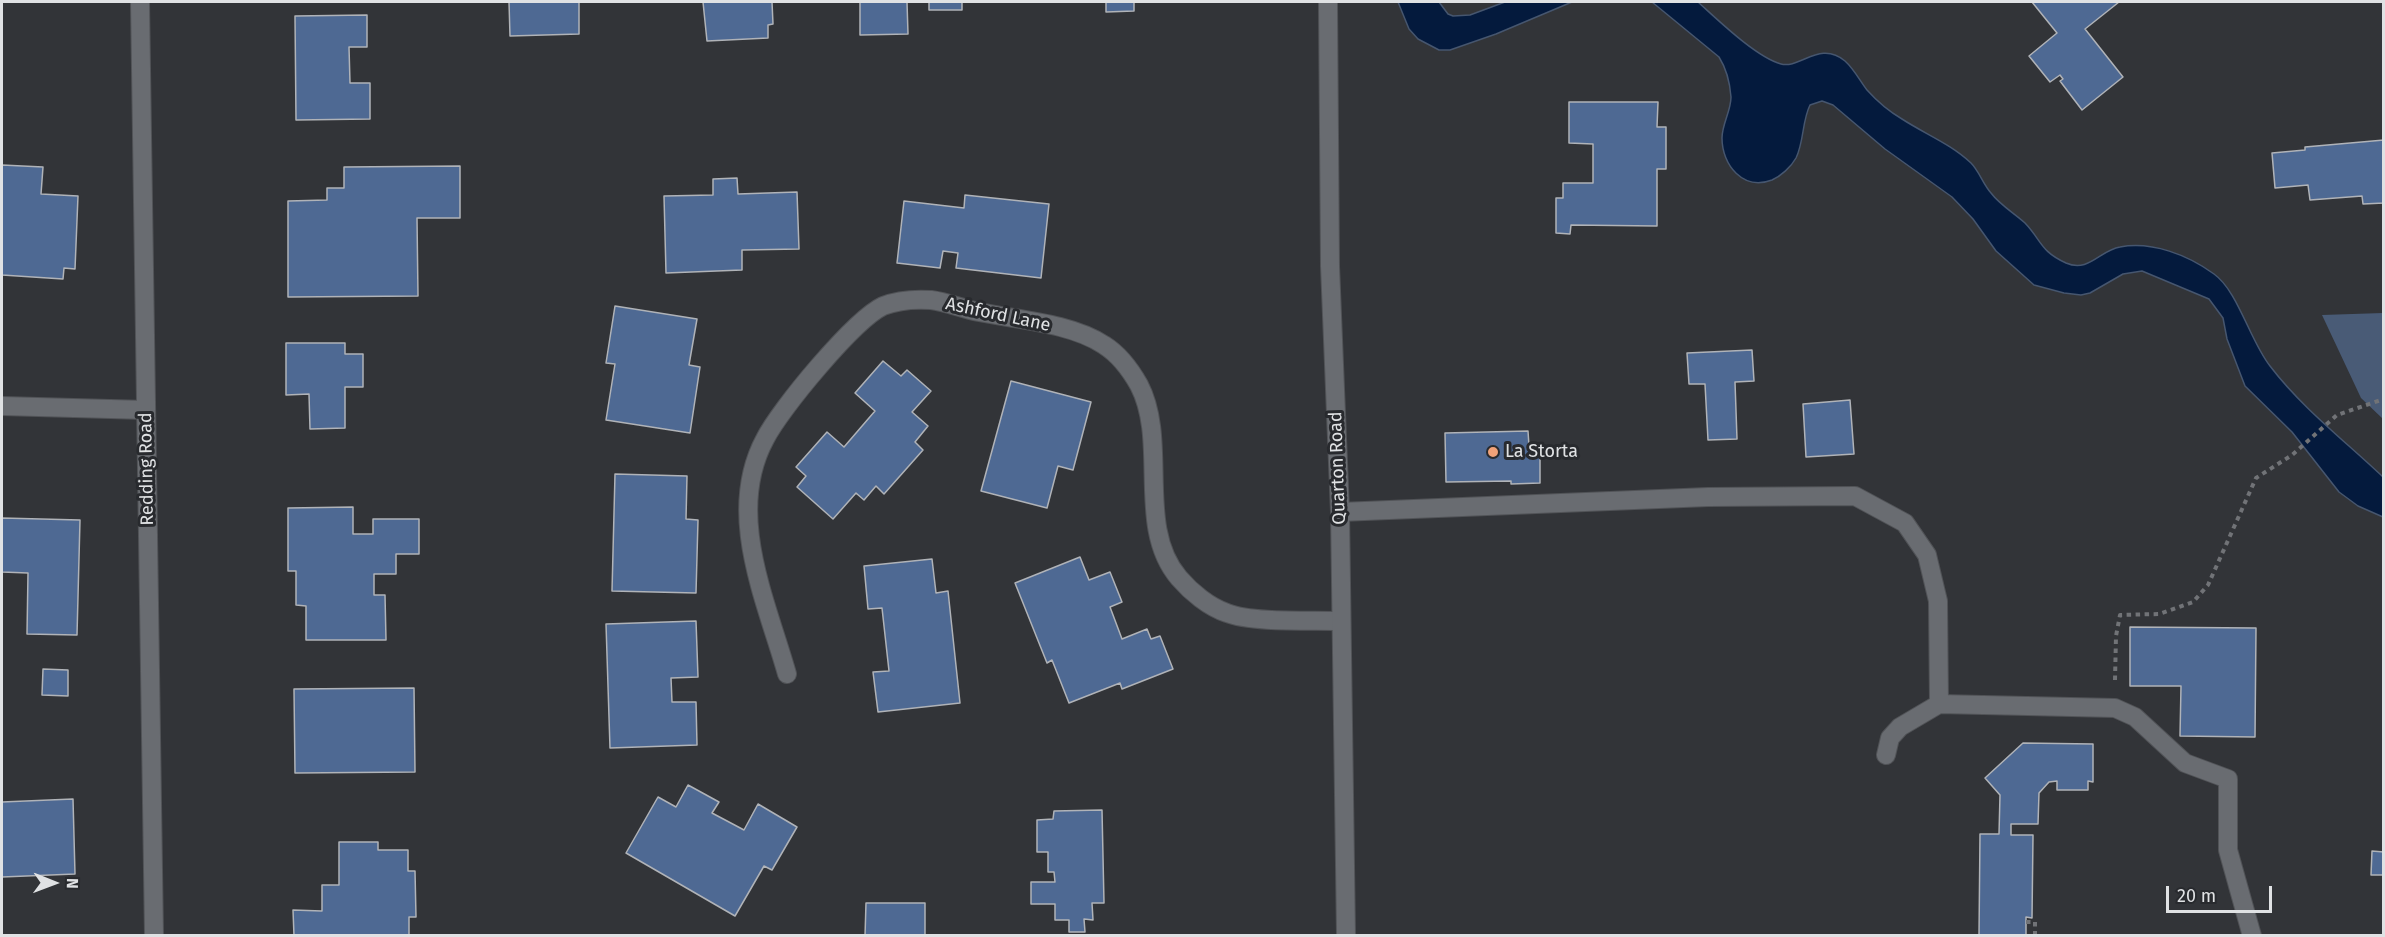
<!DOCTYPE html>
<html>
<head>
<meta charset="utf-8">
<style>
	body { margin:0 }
	#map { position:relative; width:2385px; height:937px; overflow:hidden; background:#323438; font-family:"Fira Sans",sans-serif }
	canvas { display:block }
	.frame { position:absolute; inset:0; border:3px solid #e0e2e4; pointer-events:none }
	.north { position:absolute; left:24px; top:853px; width:60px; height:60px; -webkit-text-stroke:4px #282a2e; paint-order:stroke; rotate:91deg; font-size:16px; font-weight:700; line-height:24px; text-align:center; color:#e0e2e4 }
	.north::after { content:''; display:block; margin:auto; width:21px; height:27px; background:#e0e2e4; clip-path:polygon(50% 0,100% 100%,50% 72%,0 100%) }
	.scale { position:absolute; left:2166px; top:886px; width:106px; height:27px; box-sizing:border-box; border:3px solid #e0e2e4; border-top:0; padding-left:8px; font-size:18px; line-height:21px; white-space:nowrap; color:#e0e2e4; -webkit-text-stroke:4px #282a2e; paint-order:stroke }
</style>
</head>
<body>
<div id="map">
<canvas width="2385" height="937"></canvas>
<div class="frame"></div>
<div class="north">N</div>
<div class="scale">20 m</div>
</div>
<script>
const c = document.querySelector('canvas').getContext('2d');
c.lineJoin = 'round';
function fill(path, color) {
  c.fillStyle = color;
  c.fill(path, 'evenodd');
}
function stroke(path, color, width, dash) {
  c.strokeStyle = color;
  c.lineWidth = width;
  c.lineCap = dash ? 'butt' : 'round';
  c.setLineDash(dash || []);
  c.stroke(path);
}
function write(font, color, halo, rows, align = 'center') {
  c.font = font + ' "Fira Sans",sans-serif';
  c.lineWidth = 6;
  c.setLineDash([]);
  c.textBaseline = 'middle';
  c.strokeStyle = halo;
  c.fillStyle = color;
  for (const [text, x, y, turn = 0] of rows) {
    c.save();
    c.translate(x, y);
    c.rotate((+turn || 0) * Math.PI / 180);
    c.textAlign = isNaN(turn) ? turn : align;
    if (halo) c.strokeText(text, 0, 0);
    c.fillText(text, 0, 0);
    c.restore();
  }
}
fill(new Path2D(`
	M2383,313H2384L2383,419L2361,398L2322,315Z`), '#495b76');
const water = new Path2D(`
	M1398,2H1439L1448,14L1453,16L1470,15L1505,2H1572L1496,34L1450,50H1439L1418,39L1409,29Z
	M1652,2H1698C1718,20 1756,57 1781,64C1800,69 1820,40 1845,61C1854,69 1860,81 1867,90C1876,100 1890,112 1902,119C1925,134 1951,144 1971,163C1979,171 1983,184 1991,193C2000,205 2014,213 2025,223C2042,241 2040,251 2066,263C2089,273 2100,250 2120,247C2152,241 2188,255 2214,274C2238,291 2250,341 2270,366C2302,408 2345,441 2383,477V517L2358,506L2339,492L2292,432L2245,386L2227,339L2223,318L2209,299L2142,271L2123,274L2090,293L2081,295L2064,293L2034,285L1996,251L1973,219L1952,197L1885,149L1833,105L1822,101L1810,105C1802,121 1804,142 1796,158C1791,167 1781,176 1772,180C1743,191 1722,165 1722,138C1722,124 1731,111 1731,97C1730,84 1726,68 1719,57Z`);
fill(water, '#041a3d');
stroke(water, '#46566f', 1.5);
const building = new Path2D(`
	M509,2H579V34L510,36Z
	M703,2H772L773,24L768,25V38L707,41Z
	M860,2H907L908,34L860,35Z
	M929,2H962V10H929Z
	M1106,2H1134V11L1106,12Z
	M2032,2H2119L2085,29L2123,77L2082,110L2060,81L2063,79L2060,75L2050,82L2029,56L2057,33Z
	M367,15V47H349L350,83H370V119L296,120L295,16Z
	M1569,102H1658L1657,127H1666V169H1657V226L1571,225L1570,234L1556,233V198H1563V183H1593V144L1569,143Z
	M2384,140V203L2363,204L2362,196L2310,200L2308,185L2275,188L2272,153L2305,150V147Z
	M2,165L43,167L41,194L78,196L75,269L64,268L63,279L2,275Z
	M460,166V218H417L418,296L288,297V201L327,200V188H344V167Z
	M737,178L738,194L797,192L799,249L742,250V270L666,273L664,196L713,195V179Z
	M965,195L1049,204L1041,278L956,268L958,253L943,251L940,268L897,263L904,201L964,208Z
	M615,306L697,319L689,365L700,367L690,433L606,420L615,364L606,363Z
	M286,343H345V354H363V387H345V428L310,429L309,394L286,395Z
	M1752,350L1754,381L1735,382L1737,439L1708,440L1705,384H1689L1687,353Z
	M883,361L901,376L907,370L931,391L912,412L928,426L915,442L923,450L884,494L876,486L864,500L856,493L833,519L797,487L806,476L796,467L827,432L844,447L875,411L855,393Z
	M1011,381L1091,402L1073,470L1058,466L1047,508L981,491Z
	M1850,400L1854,454L1806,457L1803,404Z
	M1528,431L1529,446H1540V483L1511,484V481L1446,482L1445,433Z
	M615,474L687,476L686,519L698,520L696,593L612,591Z
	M353,507V534H373V519H419V554H396V574H374V595H385L386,640H306V606L296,605V571H288V508Z
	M2,518L80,520L77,635L27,634L28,573L2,572Z
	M1080,557L1089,580L1110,572L1122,602L1110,607L1122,639L1147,629L1151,639L1160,636L1173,669L1122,689L1120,683L1069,703L1052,660L1047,663L1015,583Z
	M932,559L936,593L948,591L960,703L878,712L873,672L889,671L882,608L868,609L864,566Z
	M696,621L698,677L671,678L672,702H696L697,745L610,748L606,624Z
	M2130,627L2256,628L2255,737L2180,736L2181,686H2130Z
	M43,669L68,670V696L42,695Z
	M414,688L415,772L295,773L294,689Z
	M2023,743L2093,744V782L2088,781V790H2057V781L2049,782L2039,793L2038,824H2011V835H2033L2032,918L2026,917V936H1979L1980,834H1999L2000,795L1985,778Z
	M688,785L719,802L712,813L744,830L758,804L797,827L772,870L764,866L735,916L626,853L658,797L676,807Z
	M73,799L75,874L2,877V802Z
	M1102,810L1104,903H1092L1093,920L1084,919L1085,932H1069V920H1055V904H1031V882H1055L1054,872H1048V852H1037V820L1053,819L1054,811Z
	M339,842H378V850H408V871H415L416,917H409V936H294L293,910L322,911V885H339Z
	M2372,851L2384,852V875H2371Z
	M866,903H925V936H865Z`);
fill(building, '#4e6993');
stroke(building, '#b0b3b8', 1.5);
const service = new Path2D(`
	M1340,512L1708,497L1855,496L1905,523L1927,555L1938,601L1939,704L1900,727L1890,738L1886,755
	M1939,704L2115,708L2135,717L2185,763L2228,779V850L2252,936`);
const minor = new Path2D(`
	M140,2L154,936
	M2,406L146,410
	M787,674C766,600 725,513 765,439C780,409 854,320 883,306C898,300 915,299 931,300C947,302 963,309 979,312C1018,320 1071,323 1104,345C1120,355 1130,369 1139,385C1169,442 1135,527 1179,578C1191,592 1209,607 1227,613C1252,623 1312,620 1340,621`);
const tertiary = new Path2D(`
	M1328,2L1330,266L1340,512L1346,936`);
stroke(service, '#515357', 20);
stroke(minor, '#515357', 20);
stroke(tertiary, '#515357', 20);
stroke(new Path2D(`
	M2115,680L2116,636L2120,615L2159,614L2193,602L2208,585L2256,478L2292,455L2337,415L2384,399
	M2026,922H2035V936`), '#717377', 4, [4.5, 4.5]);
stroke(service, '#696c71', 18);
stroke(minor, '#696c71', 18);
stroke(tertiary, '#696c71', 18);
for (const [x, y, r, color] of [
	[1493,452,6,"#f0a279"]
]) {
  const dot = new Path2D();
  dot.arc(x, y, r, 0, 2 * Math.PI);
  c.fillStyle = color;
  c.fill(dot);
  stroke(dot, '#282a2e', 2);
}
write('18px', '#e0e2e4', '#282a2e', [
	["Ashford Lane",998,315,12],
	["Quarton Road",1338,468,-92],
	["Redding Road",147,469,-91]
]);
write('18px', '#e0e2e4', '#282a2e', [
	["La Storta",1505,452]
], 'left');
</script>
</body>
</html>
